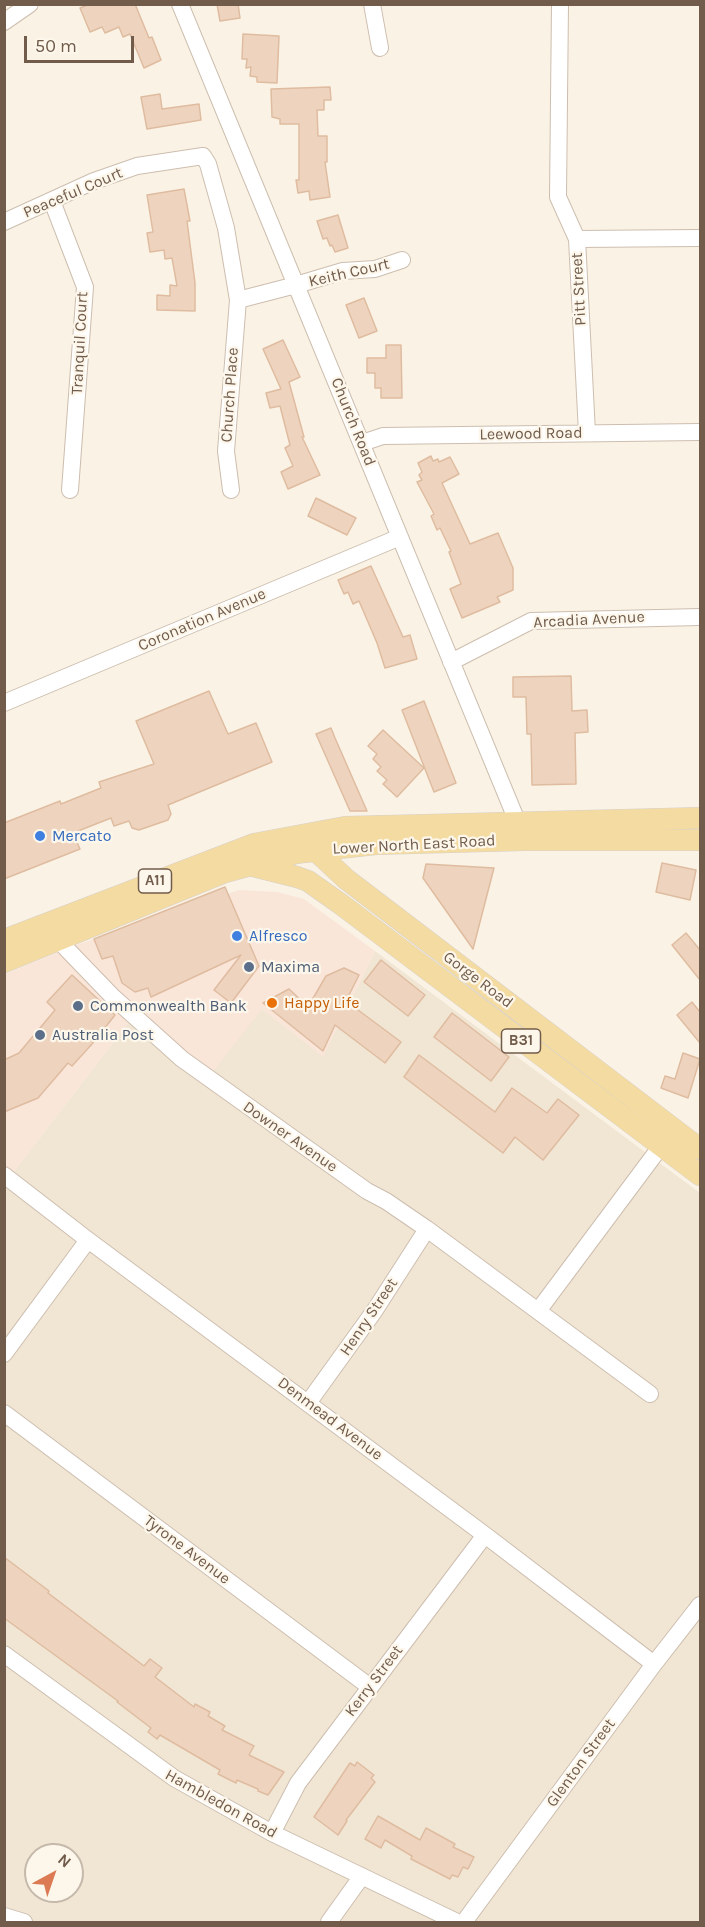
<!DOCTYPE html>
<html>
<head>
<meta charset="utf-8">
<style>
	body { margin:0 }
	#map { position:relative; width:705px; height:1927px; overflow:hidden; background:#faf3e5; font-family:Karla,sans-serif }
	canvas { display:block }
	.frame { position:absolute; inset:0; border:6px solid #715c4c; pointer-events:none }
	.north { position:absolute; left:24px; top:1843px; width:60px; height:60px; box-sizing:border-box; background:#fdf7eb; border:2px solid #c5b9ab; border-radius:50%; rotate:40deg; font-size:16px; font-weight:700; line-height:24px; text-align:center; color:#715c4c }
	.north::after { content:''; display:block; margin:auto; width:21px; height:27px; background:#db7a53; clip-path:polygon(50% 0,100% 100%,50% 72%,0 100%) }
	.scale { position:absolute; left:24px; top:36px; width:110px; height:27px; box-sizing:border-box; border:3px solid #715c4c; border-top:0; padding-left:8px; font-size:18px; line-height:21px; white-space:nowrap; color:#715c4c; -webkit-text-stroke:4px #fdf7eb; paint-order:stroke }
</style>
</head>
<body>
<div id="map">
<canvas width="705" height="1927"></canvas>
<div class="frame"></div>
<div class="north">N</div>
<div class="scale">50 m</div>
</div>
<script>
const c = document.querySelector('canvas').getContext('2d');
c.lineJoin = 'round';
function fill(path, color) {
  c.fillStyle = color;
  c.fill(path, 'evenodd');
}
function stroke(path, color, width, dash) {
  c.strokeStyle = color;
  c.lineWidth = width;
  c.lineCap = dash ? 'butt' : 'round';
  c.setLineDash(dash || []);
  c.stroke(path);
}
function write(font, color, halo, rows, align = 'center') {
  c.font = font + ' Karla,sans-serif';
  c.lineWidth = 4.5;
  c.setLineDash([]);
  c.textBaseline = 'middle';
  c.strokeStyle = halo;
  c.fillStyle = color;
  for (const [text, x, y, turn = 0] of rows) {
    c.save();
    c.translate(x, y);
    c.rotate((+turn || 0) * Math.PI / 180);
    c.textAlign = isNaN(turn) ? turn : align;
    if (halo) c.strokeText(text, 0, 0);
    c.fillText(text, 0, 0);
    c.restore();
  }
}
fill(new Path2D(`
	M375,951L700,1193V1922H5V1183L138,1010L262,1009L323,1056ZM36,1855H72V1891H36Z`), '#f1e6d4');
fill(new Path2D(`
	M239,890L277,892L304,899L375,951L323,1057L262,1009L212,1073L138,1010L5,1183V974L76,945Z`), '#fae5d9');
const building = new Path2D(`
	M90,4H135L149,38L152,37L161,60L144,68L130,34L123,37L119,27L105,33L102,27L90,32L80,8Z
	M217,4H238L240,18L220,21Z
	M243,34L279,36L277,83L257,82V77L250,76L251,67L246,68L247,59H242Z
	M330,87L331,100H324V110H317L318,136H327V162H325L330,197L310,200L309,191L298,193L296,180H299V124H280V119L272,117L271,89Z
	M160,94L162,109L199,104L201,120L147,129L141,97Z
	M184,189L190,221H187L195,283V311L157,310V295L170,296V285L177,286L172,258L165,259L164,250L150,252L147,233L153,232L147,195Z
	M338,215L348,248L335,252L332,245L330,246L327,238L323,239L317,221Z
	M364,298L377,331L359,338L346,305Z
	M283,340L300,377L289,382L304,437H302L320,475L288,489L281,472L293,466L285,448L290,445L280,406L270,408L266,393L281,389L263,349Z
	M386,345H401L402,398H381V388H375V373H367V358H386Z
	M431,456L433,461L438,459L439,462L450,457L459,474L442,483L470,544L498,533L513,568V590L497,597L500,602L462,618L450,589L461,584L449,552L451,551L440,528L437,530L431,516L434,514L417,482L422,480L419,475L422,472L418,463Z
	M316,498L356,518L347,535L308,516Z
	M371,566L403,637L410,635L417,659L385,668L377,643L359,601L353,604L348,592L344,594L338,580Z
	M571,676L572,711L587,710L588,732L575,733L576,784L532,785L531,734H527L526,697H513V677Z
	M209,691L228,734L256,723L272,762L168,805L171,814L168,820L139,830L132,828L129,821L114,826L111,818L73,833L80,849L4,879V823L60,801L61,804L101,788L99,782L154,764L136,721Z
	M424,701L456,783L434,792L402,710Z
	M331,728L335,738L367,811H350L316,734Z
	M383,730L424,768L397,797L383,784L387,780L377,771L381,767L373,759L377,754L368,746Z
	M662,863L696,870L690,900L656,892Z
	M426,864L494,868L473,949L423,878Z
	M225,887L259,966L231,1003L214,990L241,955L151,997L148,988L135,992L122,983L113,956L102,959L94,939Z
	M686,933L700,950V980L672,945Z
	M381,960L425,995L408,1016L364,982Z
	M344,968L359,975L346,1001L401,1042L385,1063L335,1025L323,1051L263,1003L289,989L308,1007L326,976Z
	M72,975L115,1015L92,1044L72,1066L68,1063L38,1098L4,1112V1060L19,1053L55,1010L47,1002Z
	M692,1002L700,1012V1043L677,1015Z
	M452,1013L509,1057L491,1081L434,1037Z
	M683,1053L700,1059L688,1098L661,1088L665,1076L675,1079Z
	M419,1055L495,1112L512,1088L547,1113L558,1099L579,1115L543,1160L515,1137L503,1153L404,1077Z
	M4,1557L49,1591L48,1593L144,1666L150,1659L162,1668L155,1677L194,1707L195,1704L210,1712L208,1716L225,1726L222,1730L254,1746L249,1755L284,1772L268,1795L258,1791V1789L237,1780L236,1783L218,1774L220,1770L160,1735L157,1739L148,1732L151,1728L117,1702L118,1701L4,1618Z
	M357,1762L374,1775L371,1778L375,1782L346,1820L347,1821L338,1835L314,1817L350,1763L355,1766Z
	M378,1816L420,1840L426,1828L455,1844L453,1847L474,1857L468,1869L463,1867L458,1877L452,1875L450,1879L411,1859L412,1856L385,1840L381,1848L365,1839Z`);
fill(building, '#eed4bf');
stroke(building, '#dfbca0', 1.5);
const minor = new Path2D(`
	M180,4L522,833
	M372,4L380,48
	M560,4L558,197L577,239L587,433
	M4,22L30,4
	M52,201L85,287L70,490
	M4,222L94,181L137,166L203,156L208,164L226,228L238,300L296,285L343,271L375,269L402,260
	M577,239L700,238
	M362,443L383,436L700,432
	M231,490L226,451L238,300
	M451,662L531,621L700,617
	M4,703L400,537
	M59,941L113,997L182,1059L367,1191L386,1201L427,1229L650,1394
	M4,1175L88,1240L485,1535L654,1664
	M538,1311L667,1138
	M4,1354L88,1240
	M308,1403L375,1310L427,1229
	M4,1413L370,1687
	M4,1654L174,1778L272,1833L457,1922
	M272,1833L298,1783L485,1535
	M4,1916L24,1922
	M329,1922L362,1876
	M464,1922L654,1664L700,1605`);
const major = new Path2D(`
	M315,850L346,879L700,1149
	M253,866L297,877L308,881L342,905L700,1175
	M4,940L254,844L345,827L700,818
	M4,962L225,872L296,853L376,844L525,840H700`);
stroke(minor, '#cdbeaf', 18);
stroke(major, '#d7d1cd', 22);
stroke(minor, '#fff', 16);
stroke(major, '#f4dba2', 21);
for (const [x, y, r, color] of [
	[40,836,6,"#3f7fe0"],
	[237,936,6,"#3f7fe0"],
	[249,967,6,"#5c6f8a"],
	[272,1003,6,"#e8710a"],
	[78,1006,6,"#5c6f8a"],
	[40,1035,6,"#5c6f8a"]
]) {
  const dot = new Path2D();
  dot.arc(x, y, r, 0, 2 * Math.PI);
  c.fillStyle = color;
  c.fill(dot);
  stroke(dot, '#fdf7eb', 2);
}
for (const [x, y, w] of [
	[155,881,33],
	[521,1041,39]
]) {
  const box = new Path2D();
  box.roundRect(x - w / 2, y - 12, w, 24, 4.5);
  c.fillStyle = '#fdf7eb';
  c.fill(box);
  stroke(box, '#715c4c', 1.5);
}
write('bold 15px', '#715c4c', null, [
	["A11",155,881],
	["B31",521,1041]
]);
write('16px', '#715c4c', '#fdf7eb', [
	["Peaceful Court",73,193,-23],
	["Keith Court",349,273,-13],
	["Pitt Street",579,289,-93],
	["Tranquil Court",80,343,-87],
	["Church Place",230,395,-86],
	["Church Road",353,422,68],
	["Leewood Road",531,434,-1],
	["Coronation Avenue",202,620,-23],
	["Arcadia Avenue",589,620,-3],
	["Lower North East Road",414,845,-3],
	["Gorge Road",478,980,37],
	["Downer Avenue",290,1137,35],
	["Henry Street",369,1317,-56],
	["Denmead Avenue",330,1419,37],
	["Tyrone Avenue",187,1550,37],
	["Kerry Street",374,1681,-53],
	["Glenton Street",581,1763,-54],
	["Hambledon Road",221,1804,29]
]);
write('16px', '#366cbe', '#fdf7eb', [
	["Mercato",52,836],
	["Alfresco",249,936]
], 'left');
write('16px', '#4e5e75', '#fdf7eb', [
	["Maxima",261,967],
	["Commonwealth Bank",90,1006],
	["Australia Post",52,1035]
], 'left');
write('16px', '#c56008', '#fdf7eb', [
	["Happy Life",284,1003]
], 'left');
</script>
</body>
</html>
